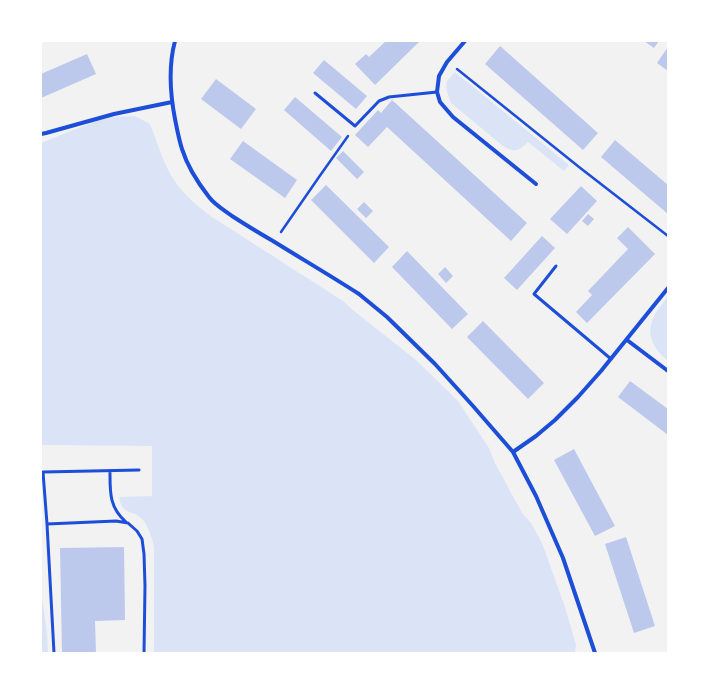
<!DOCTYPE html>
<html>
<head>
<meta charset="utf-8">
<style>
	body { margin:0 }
	#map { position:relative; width:709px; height:694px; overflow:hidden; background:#f2f2f2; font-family:"Golos Text",sans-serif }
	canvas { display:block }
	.frame { position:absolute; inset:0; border:42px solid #fff; pointer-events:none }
</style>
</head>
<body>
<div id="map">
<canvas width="709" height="694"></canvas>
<div class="frame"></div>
</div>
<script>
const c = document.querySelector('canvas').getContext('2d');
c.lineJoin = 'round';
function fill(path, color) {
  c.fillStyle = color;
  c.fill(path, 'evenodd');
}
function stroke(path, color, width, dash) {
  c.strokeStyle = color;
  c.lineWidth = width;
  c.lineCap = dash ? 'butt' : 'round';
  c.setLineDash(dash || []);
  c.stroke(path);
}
fill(new Path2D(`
	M455,72L569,165L564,171L528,142C519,151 514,153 503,146L451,103L447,92L446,86L447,81Z
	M135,116L150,124C158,144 164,166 176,183C186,197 199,207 212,217L343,301L354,311L416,360L458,401L489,448L495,463L522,513L531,523L542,543L565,607L576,645L575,653H154V547C152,539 148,524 141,518C130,509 122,515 119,497L152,496V446L41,445V143L106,117Z
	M668,297V361C642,339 647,320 668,297Z
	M41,589L47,633L48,653H41Z`), '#dbe4f7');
fill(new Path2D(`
	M386,41H420L375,85L355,64L366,54L369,57Z
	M644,41H659L654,48Z
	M500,46L598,133L583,150L485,64Z
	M668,47V71L657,63Z
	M87,54L96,74L41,98V74Z
	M324,60L367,96L356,109L313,73Z
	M216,79L256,109L241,129L201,99Z
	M295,97L342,137L331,151L284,110Z
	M392,100L527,223L511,241L387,127L368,147L355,135L378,110L381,113Z
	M615,140L668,185V214L601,157Z
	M243,141L297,180L285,198L230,159Z
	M343,151L364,172L357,179L336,158Z
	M326,185L389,247L374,263L311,200Z
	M581,186L597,201L567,234L550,219Z
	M364,202L373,211L366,218L357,209Z
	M588,214L594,219L588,226L582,221Z
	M628,227L655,254L587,323L576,312L592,295L588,291L628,249L617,238Z
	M542,236L555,248L517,290L504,278Z
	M407,251L468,314L452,329L392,267Z
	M445,267L453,276L446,283L438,274Z
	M483,321L544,383L528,399L467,337Z
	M630,381L668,409V435L618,397Z
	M574,449L615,526L595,536L554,460Z
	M626,537L655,626L634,633L605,544Z
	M124,547L125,620L95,621L96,653H62L60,548Z`), '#bdc9ec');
stroke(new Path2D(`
	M457,69L579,167L668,236
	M281,232L319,177L348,136`), '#1d4ed8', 2.5);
stroke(new Path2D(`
	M315,93L355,126L379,101L389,97L437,92
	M556,266L534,294L611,359
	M110,471C110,492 109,507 126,522
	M47,524L116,521L128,523L137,531L142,539L144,554L145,586L144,653
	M54,653L47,524L43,472L139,470`), '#1d4ed8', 3);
stroke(new Path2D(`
	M175,41C168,67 170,93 175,119C177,129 179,140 182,149C187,165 198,183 209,197C215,205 224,210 232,216C246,225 259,233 273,241C302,259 331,276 359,294L387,317L435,364L473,406L513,452L536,496L563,558L595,653
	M465,41L447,62L439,76L437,92L440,102L453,117L536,184
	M41,134L46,133L114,114L172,102
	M627,340L668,371
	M513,452L536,436L555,420L578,397L601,371L668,288`), '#1d4ed8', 4);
</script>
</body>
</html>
